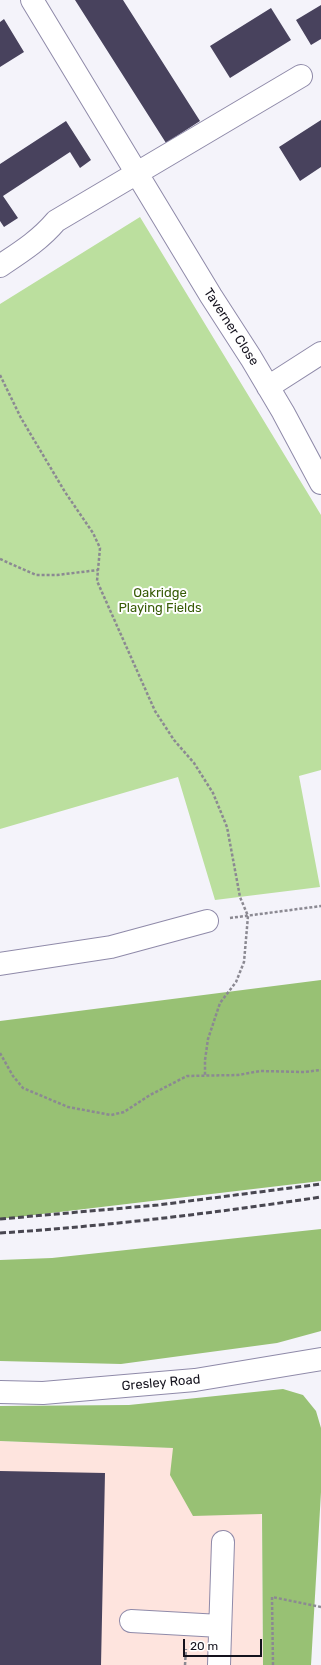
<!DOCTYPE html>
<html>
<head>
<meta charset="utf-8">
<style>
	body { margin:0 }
	#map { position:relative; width:321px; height:1665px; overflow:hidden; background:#f4f3fa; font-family:Rubik,sans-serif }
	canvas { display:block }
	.scale { position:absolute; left:183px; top:1639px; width:79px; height:18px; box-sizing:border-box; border:2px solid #14121d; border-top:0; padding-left:5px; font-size:12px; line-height:14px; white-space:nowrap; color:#14121d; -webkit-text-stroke:3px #fff; paint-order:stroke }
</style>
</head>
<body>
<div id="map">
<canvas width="321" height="1665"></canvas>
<div class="scale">20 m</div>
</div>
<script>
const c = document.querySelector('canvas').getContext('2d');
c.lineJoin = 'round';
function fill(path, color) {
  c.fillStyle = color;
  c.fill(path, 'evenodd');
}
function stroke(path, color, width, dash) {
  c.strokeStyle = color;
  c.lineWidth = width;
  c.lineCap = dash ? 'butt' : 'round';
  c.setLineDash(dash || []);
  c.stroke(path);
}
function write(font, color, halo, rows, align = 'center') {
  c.font = font + ' Rubik,sans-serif';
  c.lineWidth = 4;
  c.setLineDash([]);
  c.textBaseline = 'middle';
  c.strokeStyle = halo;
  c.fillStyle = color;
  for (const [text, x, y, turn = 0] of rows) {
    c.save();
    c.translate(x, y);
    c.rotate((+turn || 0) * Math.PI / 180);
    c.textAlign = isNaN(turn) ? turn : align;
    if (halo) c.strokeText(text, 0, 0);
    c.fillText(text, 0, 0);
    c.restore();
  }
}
fill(new Path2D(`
	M0,1441L261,1451L263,1665H0Z`), '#fee4de');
fill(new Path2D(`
	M140,217L321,515V770L299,776L320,887L215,900L178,777L0,829V304Z`), '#bbdf9e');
fill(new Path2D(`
	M321,980V1181L0,1219V1021Z
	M321,1229V1331L277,1343L121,1364L0,1361V1260L52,1258Z
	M283,1389L303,1395L316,1411L321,1428V1492L311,1665H263L262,1514L193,1516L170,1475L173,1448L0,1441V1406L129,1405Z`), '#98c174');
fill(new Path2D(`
	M75,0H123L200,121L166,143Z
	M321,5V39L311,45L296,20Z
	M271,8L291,40L230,78L210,46Z
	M4,19L24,52L0,67V22Z
	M321,120V167L300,181L279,147Z
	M66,121L91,160L80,168L70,152L3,196L18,218L4,227L0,221V164Z
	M0,1471L105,1473L101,1665H0Z`), '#48425d');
const minor = new Path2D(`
	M32,0L211,296L251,358L283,412L321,483
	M0,266C21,252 40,240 56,221L301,76
	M268,387L321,353
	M0,964L111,947L207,921
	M0,1392L43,1393L195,1380L321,1359
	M131,1621L220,1626
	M219,1665L223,1542`);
stroke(minor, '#8f8aa9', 24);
stroke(new Path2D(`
	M0,375L21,418L65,492L93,533L100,548L97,581L155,711L174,740L194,763L213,793L227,827L240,897L248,916L244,962L236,982L220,1003L208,1039L205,1060V1076
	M0,559L36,575H57L98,570
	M230,918L321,906
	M0,1053L13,1076L23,1088L68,1107L111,1115L124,1112L150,1095L187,1076L238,1075L260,1071L304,1072L321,1070
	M185,1665L186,1649
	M273,1665L272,1597L321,1607`), '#8b8992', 2.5, [3, 2]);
stroke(minor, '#fff', 22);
stroke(new Path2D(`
	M0,1219L158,1205L321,1184
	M0,1233C108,1226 214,1213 321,1197`), '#494751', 3, [6, 3]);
write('13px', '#14121d', '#fff', [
	["Taverner Close",231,327,57],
	["Gresley Road",161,1383,-5]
]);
write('13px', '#385c07', '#fff', [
	["Oakridge",160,593],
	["Playing Fields",160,608]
]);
</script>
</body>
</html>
